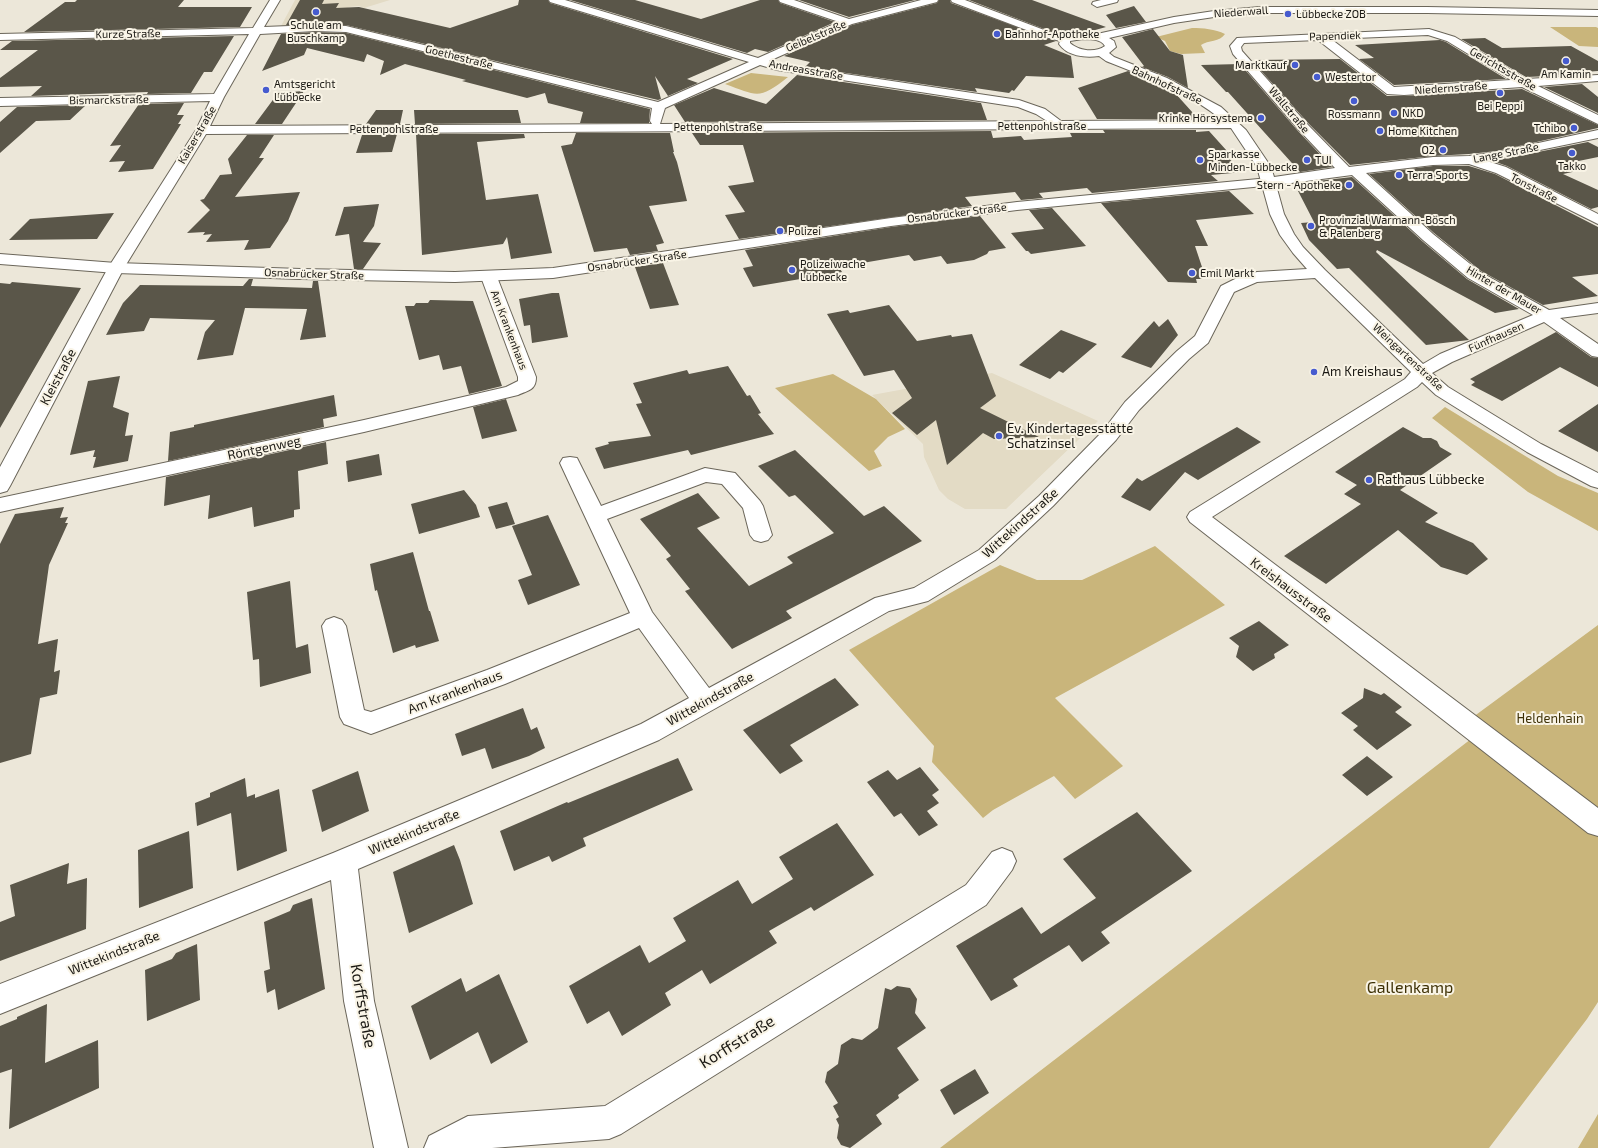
<!DOCTYPE html>
<html>
<head>
<meta charset="utf-8">
<style>
	body { margin:0 }
	canvas { display:block; background:#ece7d9 }
</style>
</head>
<body>
<canvas width="1598" height="1148"></canvas>
<script>
const c = document.querySelector('canvas').getContext('2d');
c.lineJoin = 'round';
function fill(path, color) {
  c.fillStyle = color;
  c.fill(path, 'evenodd');
}
function stroke(path, color, width, dash) {
  c.strokeStyle = color;
  c.lineWidth = width;
  c.lineCap = dash ? 'butt' : 'round';
  c.setLineDash(dash || []);
  c.stroke(path);
}
function write(font, color, halo, rows, align = 'center') {
  c.font = font + ' "Exo 2",sans-serif';
  c.lineWidth = 4;
  c.setLineDash([]);
  c.textBaseline = 'middle';
  c.strokeStyle = halo;
  c.fillStyle = color;
  for (const [text, x, y, turn = 0] of rows) {
    c.save();
    c.translate(x, y);
    c.rotate((+turn || 0) * Math.PI / 180);
    c.textAlign = isNaN(turn) ? turn : align;
    if (halo) c.strokeText(text, 0, 0);
    c.fillText(text, 0, 0);
    c.restore();
  }
}
fill(new Path2D(`
	M295,0H390L364,8L359,6L349,7L339,15L317,24L281,26Z
	M992,373L1098,421L1006,509H965L948,499L939,490L924,457L923,444L872,395Z`), '#e3dbc5');
fill(new Path2D(`
	M1550,27H1596L1598,28V47L1579,46Z
	M1192,28C1203,28 1215,29 1225,34C1220,42 1208,40 1201,45L1205,53L1181,54L1170,51L1165,41L1156,37Z
	M751,73L788,77C759,100 758,96 725,84Z
	M833,374L876,399L905,429L888,437L874,451L882,466L869,471L775,388Z
	M1445,407L1558,476L1598,493V531L1528,492L1432,418Z
	M1155,546L1225,605L1055,698L1123,766L1075,799L1054,776L993,810L983,818L932,762L934,746L849,650L1000,565L1037,580H1082Z
	M1598,625V812L1469,720Z
	M1471,739L1598,835V1002L1587,1019L1489,1148H940Z
	M1598,1114V1148H1578Z`), '#c9b57b');
fill(new Path2D(`
	M77,0H184L178,7H252L240,27L24,32L65,2H75Z
	M300,0H324L322,4L339,3L336,8L359,7L450,28L518,5L519,0H548L550,3L733,59L687,79L698,83L668,96L655,76L661,99L658,100L346,25H286Z
	M570,0H635L701,19L760,0H778L780,3L835,22L768,52L755,49L747,53Z
	M799,0H915L849,17Z
	M939,0H950L951,3L1056,41L1044,45L1071,56L1074,78L1026,76L1014,91L1012,90L1009,93L975,88L977,92L805,67L810,62L784,56L852,25L937,3Z
	M969,0H1032L1106,27L1088,32L1066,34L1052,32Z
	M1134,6L1146,22L1116,28L1106,15Z
	M1153,29L1170,51L1183,55L1188,88L1168,77L1142,67L1144,66L1122,37Z
	M315,32L346,33L650,109L649,123H580L583,112L548,103L545,93L527,98L462,81L466,80L405,64L380,75L384,61L367,54L364,62L307,48L304,55L262,71L281,34Z
	M234,36L212,72H204L191,93L147,94L148,92L31,96L42,86L0,87V78L38,50H0L12,41Z
	M1485,38L1502,48L1571,46L1598,61V71L1570,73L1572,75L1526,77L1461,39Z
	M1440,40L1446,42L1506,79L1394,85L1359,59L1374,58L1355,45Z
	M1340,59L1387,96H1404L1522,89L1598,125V128L1497,151L1469,154L1433,156L1350,165L1309,124L1255,64H1258L1254,60Z
	M1240,64L1298,131L1332,167L1300,172L1228,92H1226L1201,65Z
	M1128,71L1177,93H1175L1193,113L1194,119H1097L1078,88Z
	M797,75L981,103L987,120L685,122L674,105L714,88L766,104Z
	M1582,84L1598,97V113L1544,87Z
	M304,91L282,124H255L278,93Z
	M184,103L177,115H184L178,124H181L153,169L118,172L125,161L109,162L121,145L110,146L139,104Z
	M86,105L70,120L36,121L0,153V122L17,107Z
	M376,110H403L400,124H366Z
	M414,110H518L521,123L415,124Z
	M1103,130H1196V132L1209,131L1227,151H1221L1243,172L1211,175L1218,181L1092,193L1087,188L1039,193L1043,198L1021,200L1015,192L965,197L972,206L739,239L725,215L745,212L728,186L754,182L743,145H700L692,133L991,131L993,138L1021,136L1024,140L1072,137L1070,133H1105Z
	M576,133H670L674,152H673L677,162L687,201L649,206L664,243L656,245L658,251L630,255L627,248L594,252L561,146L572,144Z
	M397,134L392,152L356,153L362,135Z
	M416,134H524L525,138L477,142L486,200L538,194L552,253L511,259L507,237L503,244L422,255Z
	M247,135H274L259,158H264L235,197L300,192L288,221L270,248L244,250L249,240L206,242L212,234L203,235L205,232L187,233L210,210L200,200L204,199L220,175L232,174L228,159Z
	M1588,142L1598,147V157L1564,164L1577,171L1563,174L1598,190V207L1591,209L1507,166L1493,161Z
	M1433,166H1469L1495,174L1598,227V274L1572,277L1598,296L1543,305L1481,271L1434,233L1369,174Z
	M1352,177L1422,241L1467,279L1519,309L1495,313L1377,250L1376,252L1469,340L1426,345L1349,268L1337,269L1309,240L1301,223L1314,222L1298,191L1316,189L1309,182Z
	M1229,191L1254,214L1196,220L1208,246H1195L1206,279H1196L1197,283L1168,282L1101,203Z
	M379,204L374,226L363,242L381,243L363,269H354L349,234L335,236L344,207Z
	M1052,208L1086,246L1031,254L1028,251H1026L1011,233L1044,229L1029,210Z
	M114,213L97,239L9,240L30,219Z
	M980,216L1006,248L989,251L987,254L974,260L947,264L941,256L914,261L909,255L839,267L842,272L753,287L743,268L753,266L745,250L891,227Z
	M663,263L679,305L650,309L635,267Z
	M249,279H253L251,286L312,288L313,281H318L326,337L300,340L307,309L245,308L233,355L197,360L205,332L215,320L150,318L144,331L106,335L123,303L140,285L243,286Z
	M12,282L81,288L0,428V283L10,284Z
	M552,293H559L568,337L532,343L530,325L524,326L519,299Z
	M430,300L473,301L502,386L469,394L461,366L443,370L439,355L419,360L405,306H414L416,303H428Z
	M889,305L917,341L951,335L952,337L972,334L996,396L980,408L1039,437L994,439L983,433L947,465L936,420L917,435L892,413L912,398L894,370L864,376L827,314L848,310L850,313Z
	M1168,319L1178,335L1151,368L1121,357L1154,321L1159,327Z
	M1061,330L1097,344L1063,373L1059,371L1050,379L1019,365Z
	M1556,332L1591,357L1598,358V387L1560,367L1502,401L1471,385L1475,382L1470,379Z
	M728,366L747,396L750,395L761,413L758,414L774,434L691,455L688,450L604,469L595,448L609,444L608,442L651,436L636,404L642,403L633,383L687,370L689,374Z
	M120,376L113,407L129,413L125,436L133,435L128,461L93,468L96,457H93L95,450L70,455L88,381Z
	M334,395L337,416L323,419L324,427L168,461L170,432L194,427V425Z
	M506,399L517,431L482,439L473,407Z
	M1598,404V452L1558,431Z
	M1237,427L1261,442L1198,480L1185,472L1150,511L1121,497L1137,478L1142,481Z
	M1403,427L1423,438H1431L1437,441L1440,447L1452,454L1400,490L1438,513L1425,522L1473,543L1488,559L1467,575L1441,567L1398,530L1326,584L1284,556L1361,504L1344,494L1357,485L1335,472Z
	M326,442L328,464L298,471L300,509L294,510V517L254,527L252,507L208,519L210,495L164,506L166,477Z
	M795,450L864,516L884,506L922,541L786,611L792,618L732,649L685,591L690,589L666,559L671,556L640,519L698,493L720,518L697,528L749,586L793,563L787,557L834,533L795,495L789,497L758,466Z
	M379,454L382,475L348,482L346,461Z
	M464,490L476,505L480,517L419,534L411,504Z
	M507,502L515,524L496,529L488,507Z
	M64,507L60,518L68,517L65,523H68L49,565L38,644L58,639L54,672L60,670L57,694L40,698L31,754L0,763V544L15,514Z
	M548,515L580,585L528,605L518,580L532,575L512,526Z
	M413,552L429,611H430L439,641L416,648L415,645L393,653L377,590L375,591L370,564Z
	M290,581L296,648L308,644L311,673L260,687L259,659L253,660L247,592Z
	M1259,621L1289,645L1274,654L1275,658L1253,671L1236,657L1239,646L1229,638Z
	M835,678L859,705L790,745L803,761L780,774L743,730Z
	M1364,688L1381,695L1384,693L1402,707L1395,712L1412,725L1377,750L1353,730L1358,726L1341,713L1363,698Z
	M523,708L531,730L537,727L545,748L529,756L492,769L485,748L462,756L455,734Z
	M1367,756L1393,777L1367,796L1342,775Z
	M678,758L693,790L583,838L586,846L552,862L549,856L514,871L500,831L567,802L568,803Z
	M920,767L939,790L932,795L939,803L927,811L938,825L919,836L901,813L894,817L867,782L888,770L897,780Z
	M358,771L369,811L322,832L312,790Z
	M245,778L247,797L255,794V798L279,789L287,851L237,871L231,813L197,826L195,803L210,797V793Z
	M1137,812L1192,871L1101,932L1110,943L1082,962L1069,945L1013,979L1018,986L991,1001L956,946L1022,907L1041,934L1096,898L1063,859Z
	M837,823L874,875L814,911L811,907L769,931L777,943L710,984L702,970L665,993L671,1005L622,1036L609,1011L587,1024L569,986L640,945L649,963L686,941L673,918L738,880L752,904L793,879L779,857Z
	M189,831L193,888L139,908L138,850Z
	M454,845L460,860L473,904L409,933L393,872Z
	M69,863L67,884L87,878L86,929L0,961V922L15,916L10,885Z
	M312,898L325,989L278,1010L275,989L267,993L264,971L270,969L264,922L290,911L293,905Z
	M197,944L200,1000L147,1021L145,970L172,959L176,953Z
	M499,974L528,1042L491,1064L478,1032L430,1060L411,1006L461,978L466,992Z
	M897,986L910,988L917,999L915,1013L926,1028L897,1048L919,1080L898,1095L899,1098L876,1115L882,1124L850,1148L841,1145L837,1138L839,1125L836,1119L839,1117L833,1106L838,1103L825,1082L827,1072L838,1064L841,1045L852,1038L862,1040L878,1028L885,988L891,990Z
	M47,1004L45,1063L98,1040L99,1088L9,1129L12,1069L0,1073V1026L17,1019V1017Z
	M975,1069L989,1093L954,1115L940,1090Z`), '#5a5649');
const street = new Path2D(`
	M270,0H280L264,27L315,25L346,26L658,102L749,62L550,2L549,0H565L758,58L839,22L780,2L779,0H794L849,19L921,0H938L937,2L852,24L769,61L778,64L1019,100L1045,109L1061,121L1222,120C1188,92 1146,77 1106,61L1099,56C1085,58 1067,56 1059,44L1060,41L1045,37L952,2L951,0H965L1052,33L1066,36L1083,33L1097,34L1174,17L1214,11L1260,7H1427L1598,10V16L1427,13H1260L1214,17L1174,23L1109,38L1114,41L1116,47L1109,53L1114,57L1167,78L1221,107L1246,130L1271,167L1274,177L1335,168L1299,130L1233,54L1230,46L1237,38L1429,29L1455,37L1526,79L1598,75V81L1538,86L1598,115V124L1522,87L1404,95L1387,94L1318,40L1244,43L1241,47L1242,51L1308,125L1349,167L1433,157L1469,156L1497,152L1598,130V138L1487,161L1506,167L1598,214V224L1496,173L1469,164L1433,165L1366,173L1433,234L1480,272L1549,310L1598,303V313L1560,318L1598,344V357L1592,356L1544,322L1452,362L1432,373L1448,387L1541,444L1598,473V488L1591,486L1527,452L1436,395L1422,382L1417,387L1212,517L1598,808V836L1588,833L1190,522L1187,517L1190,512L1405,379L1411,372L1315,278L1257,282L1234,292L1208,343L1189,359L1139,410L1116,440L1053,506L995,560L928,601L889,611L659,740L358,869L374,1001L408,1148H374L344,1001L331,880L0,1014V984L333,853L641,724L689,698L639,628L505,684L371,734L344,724L340,717L322,626L326,620L334,617L342,620L346,626L364,710L371,712L487,670L630,613L560,463L563,458L570,457L577,458L601,506L705,468L735,473L760,501L763,506L772,535L768,540L761,542L754,540L750,535L743,508L722,484L706,482L607,519L652,612L709,688L875,598L914,588L979,550L1039,496L1102,432L1125,402L1177,351L1195,336L1221,286L1239,277L1257,272L1307,269L1293,253L1280,235L1270,214L1257,167L1231,128L206,134L124,268L10,486L7,491L0,493V467L108,268L196,130L210,101L0,106V98L214,94L249,34L0,40V34L253,28ZM315,31L346,32L652,108L650,121L652,124L210,126L224,97L260,34ZM1428,35L1447,41L1511,80L1394,87L1331,39ZM1083,39C1091,39 1101,39 1105,46C1095,53 1079,51 1070,43V41ZM760,65L777,70L1018,107L1036,114L1047,121L660,124L665,108ZM1352,175L1423,240L1468,278L1533,315L1440,354L1423,364L1325,270L1303,247L1294,234L1284,214L1276,185Z
	M1101,0H1118L1117,2L1097,7L1092,4L1093,2Z
	M489,272L495,274L497,277L536,377C536,390 529,390 518,395L364,432L0,512V498L364,420L506,387L518,381V377L481,277L483,274Z
	M1002,848L1012,852L1016,861L1012,870L986,905L621,1134L609,1139L492,1148H424L429,1136L468,1116L605,1106L966,885L992,852Z`);
const secondary = new Path2D(`
	M1269,178L1274,179L1276,182L1274,185L1017,210L891,226L553,278L455,282L301,279L116,273L0,264V254L116,263L301,269L455,272L553,268L891,218L1017,202Z`);
stroke(street, '#6b665a', 2);
stroke(secondary, '#6b665a', 2);
fill(street, '#fff');
fill(secondary, '#fff');
for (const [x, y, r, color] of [
	[316,12,4,"#465bcf"],
	[1288,14,4,"#465bcf"],
	[997,34,4,"#465bcf"],
	[1566,61,4,"#465bcf"],
	[1295,65,4,"#465bcf"],
	[1317,77,4,"#465bcf"],
	[266,90,4,"#465bcf"],
	[1500,93,4,"#465bcf"],
	[1354,101,4,"#465bcf"],
	[1394,113,4,"#465bcf"],
	[1261,118,4,"#465bcf"],
	[1574,128,4,"#465bcf"],
	[1380,131,4,"#465bcf"],
	[1443,150,4,"#465bcf"],
	[1572,153,4,"#465bcf"],
	[1200,160,4,"#465bcf"],
	[1307,160,4,"#465bcf"],
	[1399,175,4,"#465bcf"],
	[1349,185,4,"#465bcf"],
	[1311,226,4,"#465bcf"],
	[780,231,4,"#465bcf"],
	[792,270,4,"#465bcf"],
	[1192,273,4,"#465bcf"],
	[1314,372,4,"#465bcf"],
	[999,436,4,"#465bcf"],
	[1369,480,4,"#465bcf"]
]) {
  const dot = new Path2D();
  dot.arc(x, y, r, 0, 2 * Math.PI);
  c.fillStyle = color;
  c.fill(dot);
  stroke(dot, '#f9f4e6', 1.5);
}
write('11px', '#1a1813', '#f9f4e6', [
	["Niederwall",1241,12,-4],
	["Kurze Straße",128,34,-1],
	["Geibelstraße",816,36,-23],
	["Papendiek",1335,36,-2],
	["Goethestraße",459,57,14],
	["Gerichtsstraße",1503,69,30],
	["Andreasstraße",806,70,10],
	["Bahnhofstraße",1167,85,25],
	["Niedernstraße",1451,88,-4],
	["Bismarckstraße",109,100,-1],
	["Wallstraße",1289,110,50],
	["Pettenpohlstraße",1042,126],
	["Pettenpohlstraße",718,127],
	["Pettenpohlstraße",394,129],
	["Kaiserstraße",197,135,-60],
	["Lange Straße",1506,153,-11],
	["Tonstraße",1534,188,27],
	["Osnabrücker Straße",957,213,-7],
	["Osnabrücker Straße",637,261,-8],
	["Osnabrücker Straße",314,274,2],
	["Hinter der Mauer",1504,290,30],
	["Am Krankenhaus",509,330,69],
	["Fünfhausen",1496,337,-24],
	["Weingartenstraße",1408,357,43]
]);
write('11px', '#1a1813', '#f9f4e6', [
	["Lübbecke ZOB",1296,14],
	["Schule am",316,25,"center"],
	["Buschkamp",316,38,"center"],
	["Bahnhof-Apotheke",1005,34],
	["Marktkauf",1287,65,"right"],
	["Am Kamin",1566,74,"center"],
	["Westertor",1325,77],
	["Amtsgericht",274,84],
	["Lübbecke",274,97],
	["Bei Peppi",1500,106,"center"],
	["NKD",1402,113],
	["Rossmann",1354,114,"center"],
	["Krinke Hörsysteme",1253,118,"right"],
	["Tchibo",1566,128,"right"],
	["Home Kitchen",1388,131],
	["O2",1435,150,"right"],
	["Sparkasse",1208,154],
	["Minden-Lübbecke",1208,167],
	["TUI",1315,160],
	["Takko",1572,166,"center"],
	["Terra Sports",1407,175],
	["Stern - Apotheke",1341,185,"right"],
	["Provinzial Warmann-Bösch",1319,220],
	["& Palenberg",1319,233],
	["Polizei",788,231],
	["Polizeiwache",800,264],
	["Lübbecke",800,277],
	["Emil Markt",1200,273]
], 'left');
write('13px', '#1a1813', '#f9f4e6', [
	["Am Kreishaus",1322,372],
	["Ev. Kindertagesstätte",1007,429],
	["Schatzinsel",1007,444],
	["Rathaus Lübbecke",1377,480]
], 'left');
write('13px', '#1a1813', '#f9f4e6', [
	["Kleistraße",58,377,-62],
	["Röntgenweg",264,448,-12],
	["Wittekindstraße",1020,523,-42],
	["Kreishausstraße",1291,590,37],
	["Am Krankenhaus",455,692,-21],
	["Wittekindstraße",710,699,-29],
	["Wittekindstraße",414,832,-23],
	["Wittekindstraße",114,953,-22]
]);
write('13px', '#3e3106', '#f9f4e6', [
	["Heldenhain",1550,719]
]);
write('16px', '#3e3106', '#f9f4e6', [
	["Gallenkamp",1410,988]
]);
write('16px', '#1a1813', '#f9f4e6', [
	["Korffstraße",363,1006,80],
	["Korffstraße",737,1042,-32]
]);
</script>
</body>
</html>
